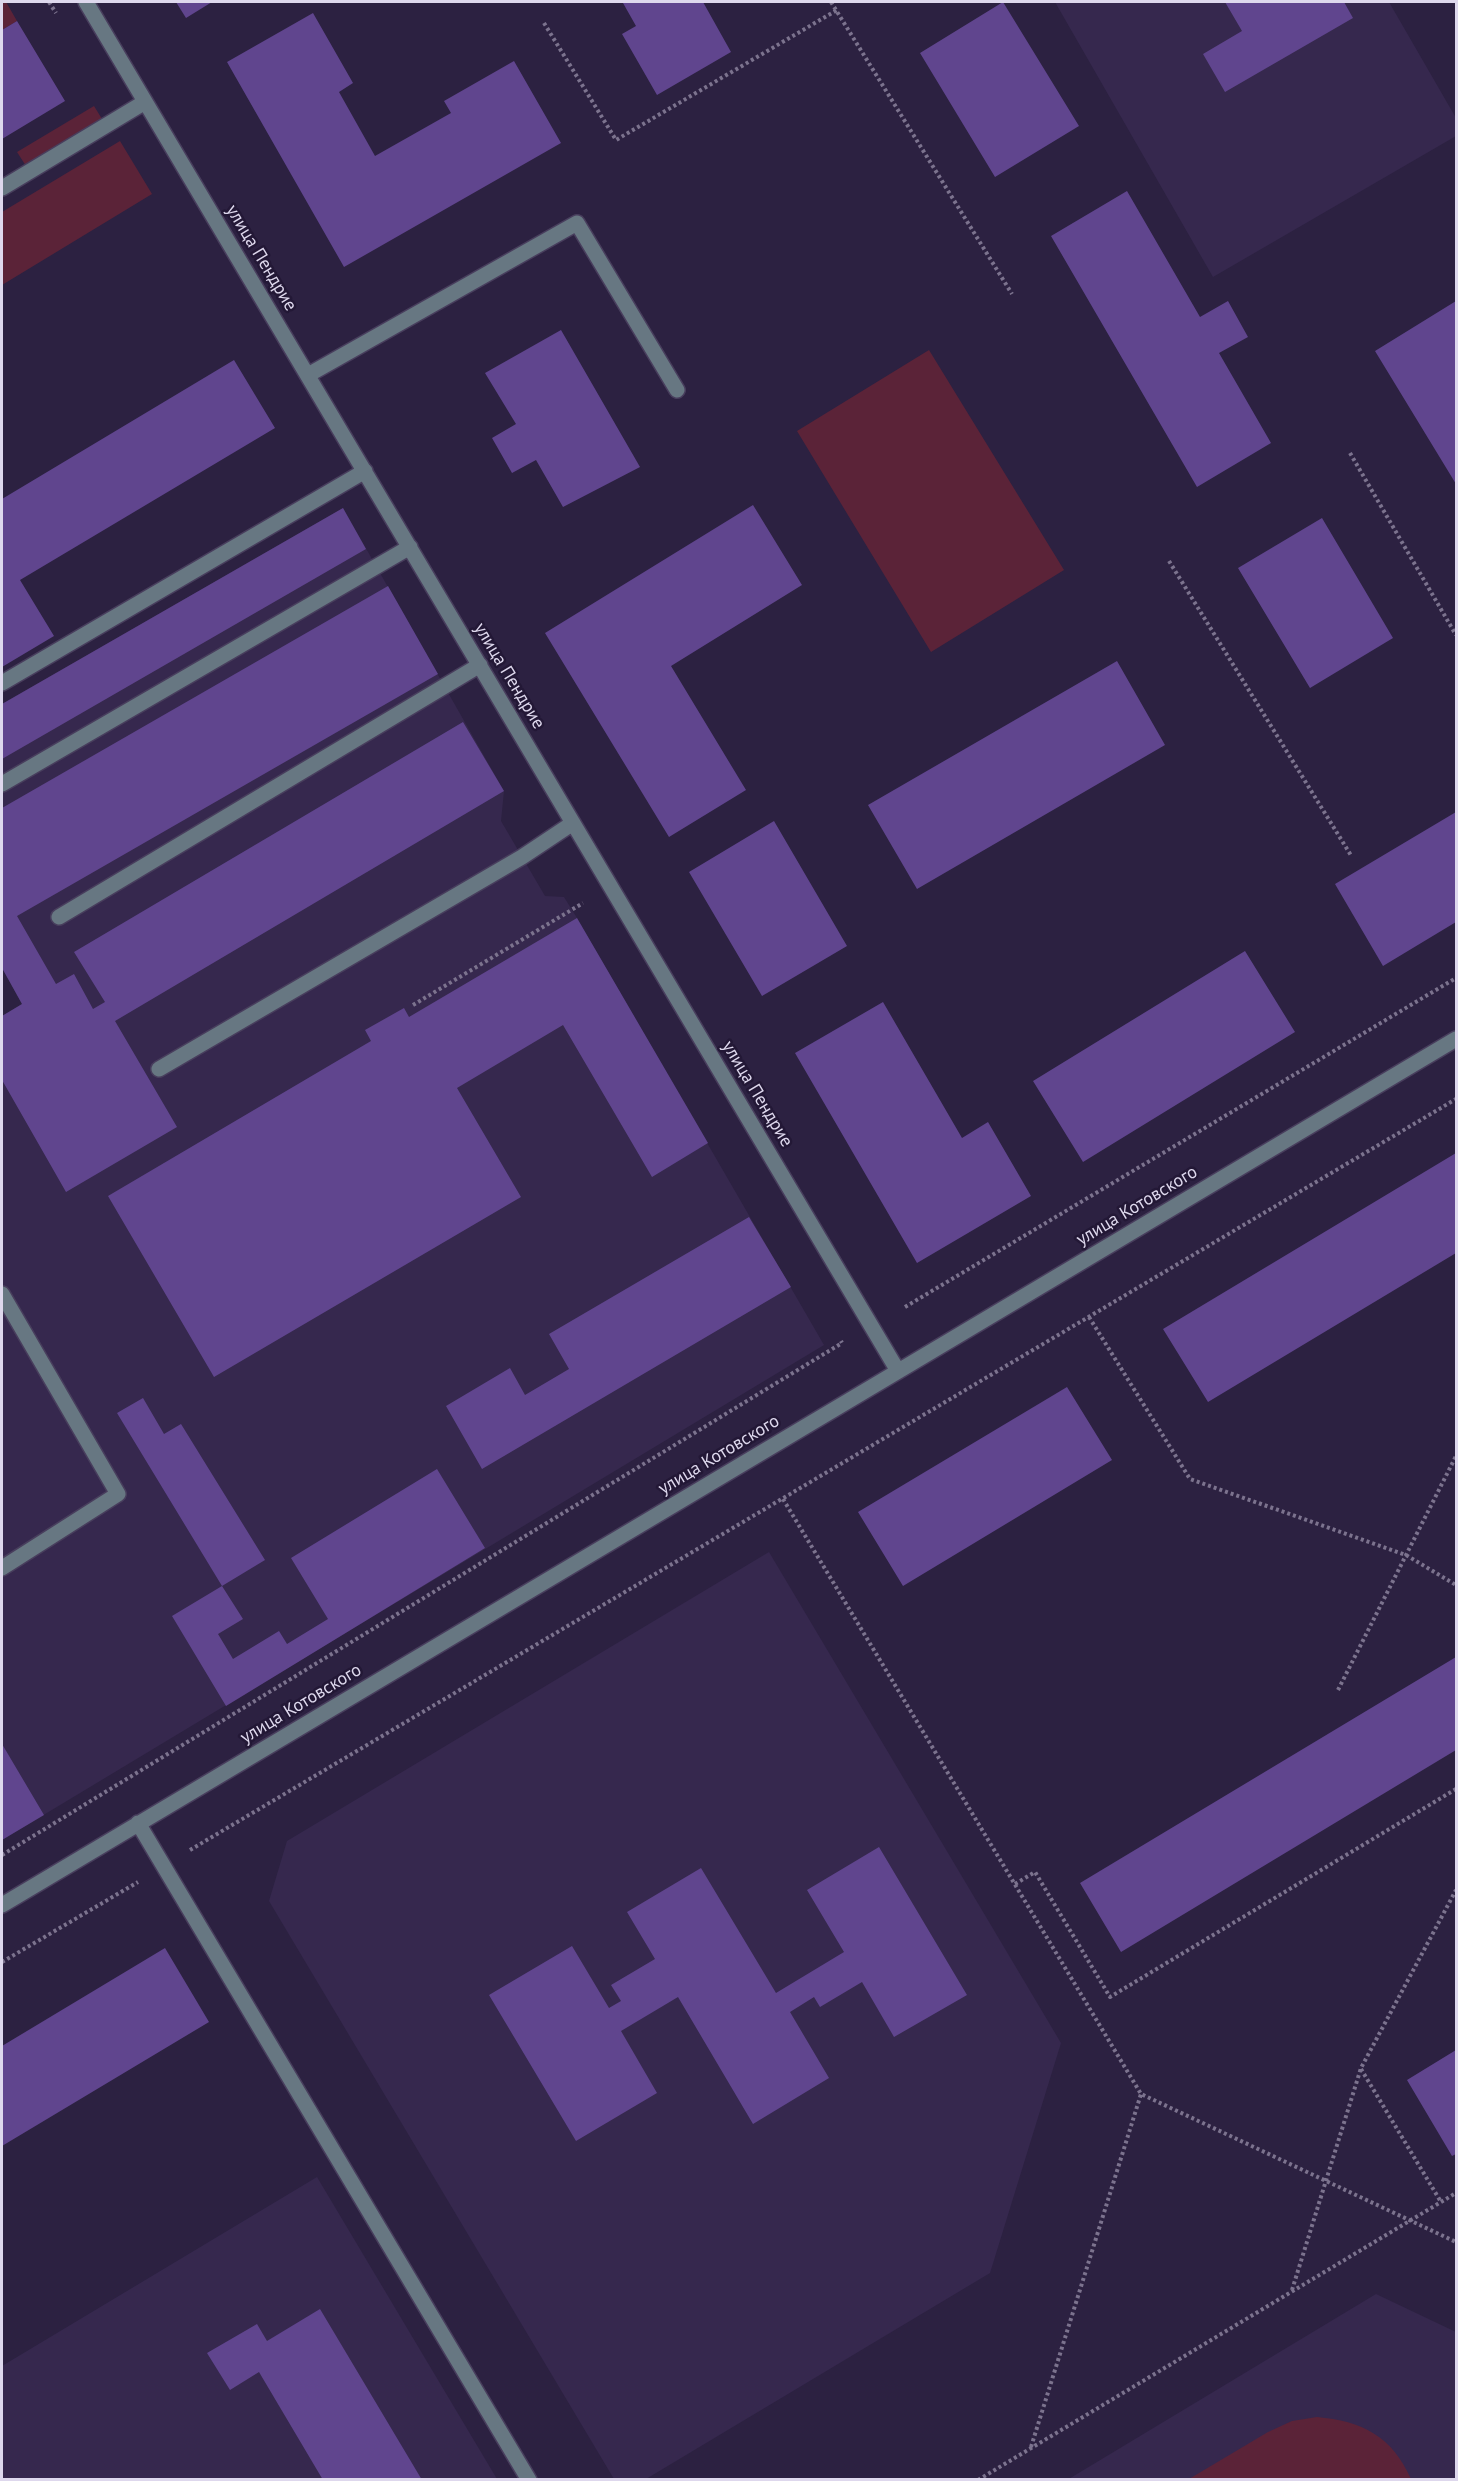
<!DOCTYPE html>
<html>
<head>
<meta charset="utf-8">
<style>
	body { margin:0 }
	#map { position:relative; width:1458px; height:2481px; overflow:hidden; background:#2c2141; font-family:"PT Sans",sans-serif }
	canvas { display:block }
	.frame { position:absolute; inset:0; border:3px solid #ded8ed; pointer-events:none }
</style>
</head>
<body>
<div id="map">
<canvas width="1458" height="2481"></canvas>
<div class="frame"></div>
</div>
<script>
const c = document.querySelector('canvas').getContext('2d');
c.lineJoin = 'round';
function fill(path, color) {
  c.fillStyle = color;
  c.fill(path, 'evenodd');
}
function stroke(path, color, width, dash) {
  c.strokeStyle = color;
  c.lineWidth = width;
  c.lineCap = dash ? 'butt' : 'round';
  c.setLineDash(dash || []);
  c.stroke(path);
}
function write(font, color, halo, rows, align = 'center') {
  c.font = font + ' "PT Sans",sans-serif';
  c.lineWidth = 5;
  c.setLineDash([]);
  c.textBaseline = 'middle';
  c.strokeStyle = halo;
  c.fillStyle = color;
  for (const [text, x, y, turn = 0] of rows) {
    c.save();
    c.translate(x, y);
    c.rotate((+turn || 0) * Math.PI / 180);
    c.textAlign = isNaN(turn) ? turn : align;
    if (halo) c.strokeText(text, 0, 0);
    c.fillText(text, 0, 0);
    c.restore();
  }
}
fill(new Path2D(`
	M1055,2H1389L1456,118V136L1213,277Z
	M343,508L504,791L501,821L545,896L564,897L577,918L824,1345L2,1840V1016L22,1004L2,968V704Z
	M769,1552L1061,2043L990,2273L646,2479H614L269,1901L287,1841Z
	M317,2177L497,2479L2,2480V2366Z
	M1376,2294L1456,2332V2479L1067,2480Z`), '#36284e');
fill(new Path2D(`
	M2,2H6L17,21L2,30Z
	M94,106L102,119L26,166L17,152Z
	M120,141L152,194L2,285V212Z
	M929,350L1064,570L931,652L797,431Z
	M1317,2417C1362,2421 1392,2436 1411,2479H1189L1268,2432L1292,2421Z`), '#5b2338');
fill(new Path2D(`
	M176,2H212L186,18Z
	M626,2H703L731,52L657,95L622,34L636,26L623,3Z
	M1003,2L1079,126L995,177L920,53Z
	M1225,2H1344L1353,18L1225,92L1203,54L1242,31Z
	M313,13L353,83L339,92L375,156L451,113L444,101L514,61L561,143L344,267L227,62Z
	M17,21L65,101L2,139V30Z
	M1127,191L1200,317L1228,301L1248,337L1219,353L1271,443L1197,487L1051,236Z
	M1456,301V484L1375,351Z
	M561,330L640,467L563,507L536,460L512,473L492,438L516,424L485,373Z
	M234,360L275,428L20,580L54,636L2,667V499Z
	M753,505L802,585L671,666L746,790L669,837L545,633Z
	M343,508L366,549L2,759V704Z
	M1322,518L1393,638L1310,688L1238,568Z
	M388,586L438,674L17,916L56,984L74,974L93,1009L105,1002L74,952L463,722L504,791L115,1021L177,1127L66,1192L2,1080V1016L22,1004L2,968V808Z
	M1117,661L1165,745L917,889L868,805Z
	M1456,812V922L1383,966L1335,884Z
	M774,821L847,946L762,996L689,872Z
	M577,918L708,1143L652,1177L563,1025L457,1088L521,1197L214,1377L108,1196L371,1041L365,1030L404,1008L409,1017Z
	M1245,951L1295,1032L1083,1162L1033,1081Z
	M883,1002L962,1138L988,1122L1031,1196L917,1263L795,1053Z
	M1456,1153V1253L1208,1402L1163,1329Z
	M749,1217L791,1287L482,1469L446,1406L510,1368L525,1395L569,1369L549,1334Z
	M1067,1387L1112,1460L903,1586L858,1512Z
	M143,1398L164,1434L181,1424L265,1560L222,1586L117,1413Z
	M437,1469L485,1548L226,1706L172,1616L222,1586L243,1619L218,1634L233,1659L279,1631L287,1644L328,1619L291,1558Z
	M1456,1657V1750L1121,1952L1080,1883Z
	M2,1744L44,1815L2,1840Z
	M879,1847L967,1995L894,2037L862,1982L820,2007L814,1997L790,2012L829,2078L753,2124L678,1997L621,2031L657,2093L576,2141L489,1995L572,1946L609,2008L621,2001L611,1985L655,1959L627,1912L701,1868L776,1993L844,1952L807,1890Z
	M165,1948L209,2022L2,2146V2046Z
	M1456,2050V2154L1452,2156L1407,2080Z
	M320,2309L422,2480H323L259,2372L230,2390L207,2353L257,2324L267,2341Z`), '#60458e');
const minor = new Path2D(`
	M86,2L898,1371
	M2,188L145,102
	M308,375L577,223L677,390
	M2,683L365,471
	M2,784L410,547
	M59,917L480,665
	M159,1069L522,857L573,823
	M2,1294L118,1494L2,1568
	M138,1823L529,2480
	M2,1905L1456,1039`);
stroke(minor, '#483e5d', 18);
stroke(new Path2D(`
	M49,2L56,13
	M831,2L1012,294
	M544,23L616,140L837,10
	M1350,453L1456,635
	M1169,561L1352,857
	M413,1005L583,903
	M905,1307L1456,978
	M1089,1317L1190,1479L1406,1555L1456,1585
	M783,1499L1141,2094L1456,2242
	M1338,1690L1456,1456
	M190,1850L1456,1099
	M2,1855L842,1343L841,1341
	M1015,1884L1035,1872L1110,1997L1456,1789
	M2,1962L138,1882
	M1361,2069L1441,2202
	M1292,2290L1361,2068L1456,1890
	M1031,2447L1141,2094
	M978,2480L1456,2193`), '#7c738e', 4, [3, 3]);
stroke(minor, '#677782', 15);
write('18px', '#ded8ed', '#231836', [
	["улица Пендрие",261,258,59],
	["улица Пендрие",509,676,59],
	["улица Пендрие",757,1094,59],
	["улица Котовского",1137,1206,-31],
	["улица Котовского",719,1455,-31],
	["улица Котовского",301,1704,-31]
]);
</script>
</body>
</html>
